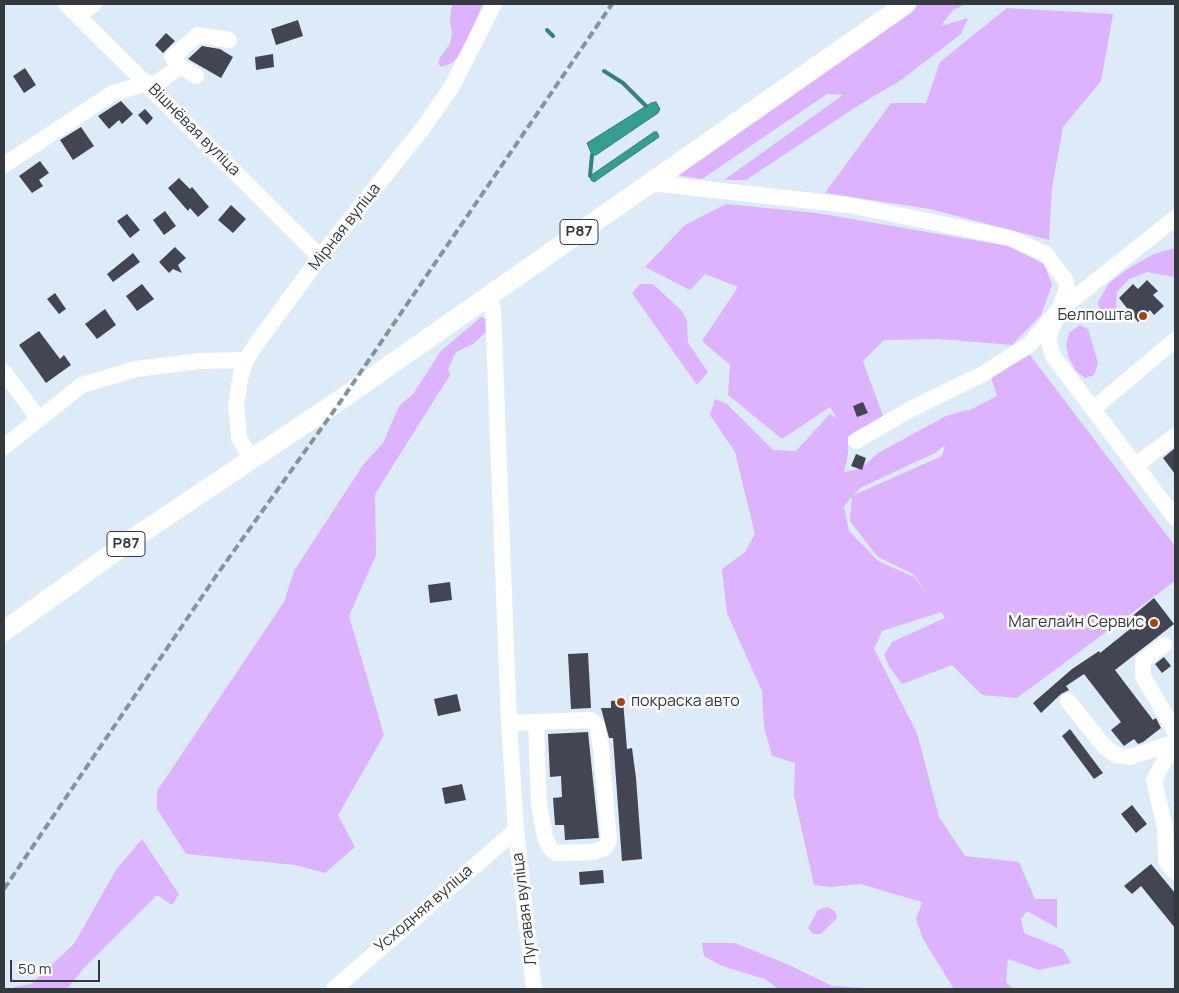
<!DOCTYPE html>
<html>
<head>
<meta charset="utf-8">
<style>
  body { margin:0 }
  #map { position:relative; width:1179px; height:993px; overflow:hidden; background:#ddebf8; font-family:Manrope,sans-serif }
  canvas { display:block }
  .frame { position:absolute; inset:0; border:5px solid #34393e; pointer-events:none }
  .scale { position:absolute; left:10px; top:960px; width:90px; height:22px; box-sizing:border-box; border:2px solid #34393e; border-top:0; padding-left:6px; font-size:15px; line-height:18px; white-space:nowrap; color:#34393e; -webkit-text-stroke:4px #fff; paint-order:stroke }
</style>
</head>
<body>
<div id="map">
<canvas width="1179" height="993"></canvas>
<div class="frame"></div>
<div class="scale">50 m</div>
</div>
<script>
const c = document.querySelector('canvas').getContext('2d');
c.lineJoin = 'round';
function paint(path, color) { c.fillStyle = color; c.fill(path, 'evenodd'); }
const toPath = rows => new Path2D(rows.map(r => 'M' + r).join(''));
function trace(path, color, width, dash) { c.strokeStyle = color; c.lineWidth = width; c.lineCap = dash ? 'butt' : 'round'; c.setLineDash(dash || []); c.stroke(path); }
function write(font, color, halo, rows, align = 'center') {
  c.font = font + ' Manrope,sans-serif'; c.lineWidth = 5; c.setLineDash([]); c.textBaseline = 'middle'; c.strokeStyle = halo; c.fillStyle = color; for (const [text, x, y, turn = 0] of rows) {
    c.save(); c.translate(x, y); c.rotate((+turn || 0) * Math.PI / 180); c.textAlign = isNaN(turn) ? turn : align; if (halo) c.strokeText(text, 0, 0); c.fillText(text, 0, 0); c.restore();
  }
}
const green = toPath([
  [452,4,483,4,461,53,452,63,441,67,438,63,439,59,450,44,452,33,450,20],
  [919,4,966,4,953,10,941,26,968,18,961,34,901,80,859,105,746,180,724,180,843,95,827,94,702,179,670,174,769,104],
  [1007,8,1113,14,1101,81,1063,127,1052,188,1049,240,930,209,825,193,891,103,926,103,940,62],
  [726,204,817,213,1008,246,1044,264,1052,285,1041,315,1012,345,940,339,884,340,863,361,883,416,848,436,848,454,844,472,860,469,878,453,946,416,967,410,968,411,997,396,991,377,1030,355,1175,546,1175,581,1017,698,982,695,952,665,902,684,890,668,884,655,892,642,945,618,941,612,882,631,874,649,917,733,939,817,965,856,1019,862,1035,899,1057,899,1057,928,1027,911,1021,919,1024,933,1063,949,1071,963,1039,970,1008,959,1006,982,1013,989,954,989,923,939,916,919,922,902,860,884,830,887,814,885,794,795,795,763,772,756,764,727,762,691,727,613,722,569,745,552,755,534,735,452,710,415,715,399,727,404,773,450,796,451,830,414,837,418,830,407,782,439,728,395,730,365,702,341,738,287,705,274,690,290,645,267,685,225],
  [945,445,942,456,854,495,860,488,935,453],
  [852,497,850,521,878,557,913,574,929,596,914,577,878,561,849,531,844,506],
  [1175,248,1175,277,1147,272,1129,279,1117,292,1116,308,1110,318,1101,316,1098,302,1109,283,1129,268,1154,254],
  [640,284,653,284,682,311,687,321,688,343,708,372,697,385,632,293],
  [481,317,488,320,488,330,473,344,456,352,448,369,450,375,375,494,376,555,349,616,384,735,338,815,355,847,325,873,295,865,186,854,157,809,157,791,284,602,294,571,363,465,383,443,399,406,413,394,441,351],
  [1080,325,1088,329,1098,363,1094,375,1085,378,1076,371,1069,358,1066,345,1069,333],
  [142,839,179,894,172,905,157,895,83,969,67,989,12,989,14,987,31,984,74,944,116,870],
  [827,907,835,911,837,918,821,934,813,934,808,928,818,910],
  [702,943,735,943,789,965,832,986,885,989,778,989,765,979,722,966,704,956]
]);
const water = toPath([
  [656,102,660,109,658,113,596,155,592,155,587,143,651,103,656,102],
  [654,132,657,132,659,137,594,182,591,180,590,176,654,132]
]);
const stream = toPath([
  [547,30,553,36],
  [604,71,623,83,646,106],
  [590,176,592,155]
]);
const building = toPath([
  [298,20,303,36,276,45,271,29],
  [166,33,175,41,163,53,155,45],
  [202,46,220,49,233,57,221,78,188,59],
  [273,54,274,67,256,70,255,57],
  [25,68,36,85,24,93,13,76],
  [121,101,133,114,122,124,119,120,109,129,98,116],
  [145,109,153,118,147,125,138,115],
  [81,127,94,146,73,160,60,140],
  [40,161,49,173,39,180,43,186,32,193,19,176],
  [179,178,190,189,192,187,209,207,198,217,190,208,188,211,168,188],
  [231,205,246,219,233,233,218,220],
  [165,211,176,226,164,235,153,220],
  [127,214,140,230,130,238,117,221],
  [175,247,186,258,178,265,182,273,173,269,169,273,159,262],
  [133,253,140,262,113,282,107,274],
  [1147,280,1158,291,1153,295,1164,306,1154,315,1150,310,1138,322,1119,298,1133,284,1138,289],
  [142,284,154,299,137,311,126,296],
  [55,293,66,309,59,314,47,299],
  [105,309,116,325,97,339,85,324],
  [39,331,60,359,64,355,71,365,46,383,19,345],
  [863,402,868,413,857,417,853,406],
  [1175,448,1175,474,1163,458],
  [856,454,866,458,862,470,851,466],
  [450,582,452,600,430,603,428,585],
  [1154,598,1174,624,1115,670,1153,720,1156,718,1161,728,1143,742,1138,744,1134,739,1124,746,1111,730,1121,722,1084,674,1066,686,1069,690,1061,694,1041,713,1033,703,1072,669,1099,651,1100,653,1135,625,1130,618],
  [588,653,591,708,571,709,568,654],
  [1164,657,1171,666,1162,673,1155,664],
  [457,694,461,711,438,716,434,699],
  [623,700,627,749,632,748,636,778,642,859,622,861,613,738,609,738,601,708,611,708,611,701],
  [1070,729,1103,773,1094,779,1062,736],
  [588,732,599,838,565,840,564,825,555,825,553,798,562,797,561,776,550,777,548,734],
  [462,784,466,800,445,804,442,788],
  [1132,805,1147,824,1136,833,1121,814],
  [1151,864,1175,893,1175,928,1141,886,1132,894,1124,886],
  [603,870,604,883,580,885,579,872]
]);
const minor = toPath([
  [66,4,320,257],
  [77,15,94,4],
  [180,66,172,57,198,35,229,40],
  [152,87,180,66,196,76],
  [4,165,113,93,148,83],
  [650,183,849,205,1010,238,1046,254,1066,281,1067,289,1048,338,1053,356,1175,518],
  [488,295,493,309,509,723,516,830,534,989],
  [4,372,39,419,82,385,136,369,200,361,246,360],
  [1093,409,1175,340],
  [856,441,911,409,983,374,1030,344,1057,312,1175,218],
  [4,447,39,419],
  [251,459,239,438,236,405,241,374,246,360,257,343,320,257,423,128,451,88,494,4],
  [1136,465,1175,436],
  [1164,645,1143,660,1143,676,1175,732],
  [1068,701,1104,746,1116,755,1130,757,1173,743],
  [509,723,591,720,597,726,601,747,609,840,605,848,593,852,556,853,550,848,545,837,539,805,536,723],
  [1175,741,1154,780,1165,828,1166,861,1175,872],
  [334,989,516,830]
]);
const major = toPath([
  [4,631,134,538,343,398,906,4]
]);
const rail = toPath([
  [4,889,216,576,343,398,612,4]
]);
const markers = [
  [1143,316,5,"#a74310"],
  [1154,623,5,"#a74310"],
  [621,702,5,"#a74310"]
];
const shields = [
  [579,232,38],
  [126,544,38]
];
const shieldNames = [
  ["Р87",579,232],
  ["Р87",126,544]
];
const streetNames = [
  ["Вішнёвая вуліца",194,130,45],
  ["Мірная вуліца",345,227,-52],
  ["Усходняя вуліца",424,909,-41],
  ["Лугавая вуліца",525,909,-97]
];
const poiNames = [
  ["Белпошта",1133,316],
  ["Магелайн Сервис",1144,623],
  ["покраска авто",631,702,"left"]
];
paint(green, '#ddb2ff');
paint(water, '#359e93');
trace(water, '#35807a', 1);
trace(stream, '#35807a', 4);
paint(building, '#434553');
trace(minor, '#fff', 16);
trace(major, '#fff', 20);
trace(rail, '#88929b', 4, [8, 4]);
for (const [x, y, r, color] of markers) { const dot = new Path2D(); dot.arc(x, y, r, 0, 2 * Math.PI); c.fillStyle = color; c.fill(dot); trace(dot, '#fff', 2); }
for (const [x, y, w] of shields) { const box = new Path2D(); box.roundRect(x - w / 2, y - 12.5, w, 25, 4); c.fillStyle = '#fff'; c.fill(box); trace(box, '#34393e', 1); }
write('bold 15px', '#34393e', null, shieldNames);
write('16px', '#34393e', '#fff', streetNames);
write('16px', '#34393e', '#fff', poiNames, 'right');
</script>
</body>
</html>
